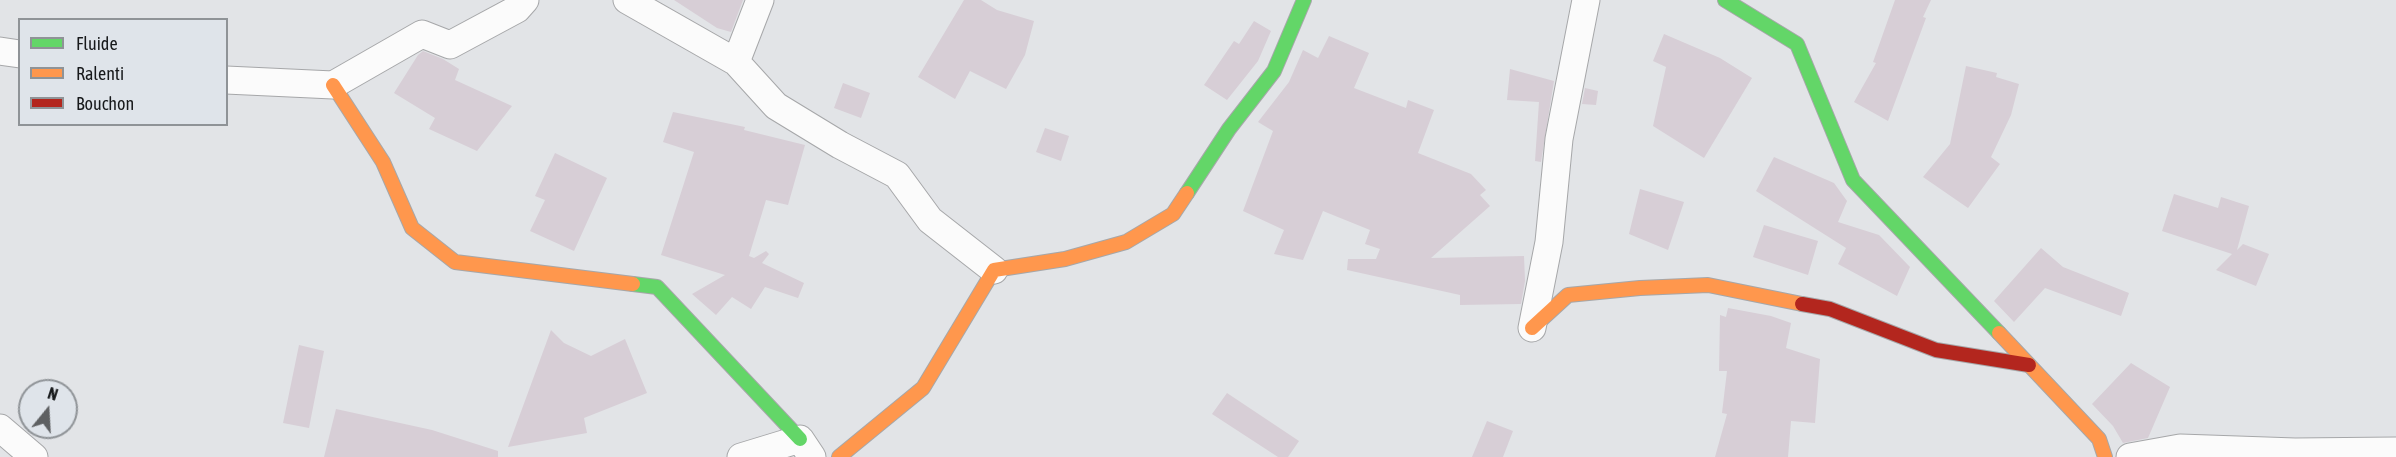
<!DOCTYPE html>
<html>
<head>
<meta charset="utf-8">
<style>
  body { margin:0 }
  #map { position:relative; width:2396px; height:457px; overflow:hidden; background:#e2e4e7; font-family:"Asap Condensed",sans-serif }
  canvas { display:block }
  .legend { position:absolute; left:18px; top:18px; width:210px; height:108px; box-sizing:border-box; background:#dfe4ea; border:2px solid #8f9397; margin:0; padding:8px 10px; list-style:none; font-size:18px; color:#17191b }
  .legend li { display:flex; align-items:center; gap:12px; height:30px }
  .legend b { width:30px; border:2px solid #8f9397 }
  .north { position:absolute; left:18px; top:379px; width:60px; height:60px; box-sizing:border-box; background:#dfe4ea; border:2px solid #8f9397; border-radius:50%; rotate:18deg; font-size:16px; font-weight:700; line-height:24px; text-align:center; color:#17191b }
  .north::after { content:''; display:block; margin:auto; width:21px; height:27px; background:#5e6062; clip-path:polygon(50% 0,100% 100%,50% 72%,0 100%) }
</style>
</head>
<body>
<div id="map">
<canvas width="2396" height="457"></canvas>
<ul class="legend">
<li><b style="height:8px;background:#63d668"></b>Fluide</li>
<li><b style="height:8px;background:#ff974d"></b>Ralenti</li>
<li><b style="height:8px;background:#b3261e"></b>Bouchon</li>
</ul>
<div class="north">N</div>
</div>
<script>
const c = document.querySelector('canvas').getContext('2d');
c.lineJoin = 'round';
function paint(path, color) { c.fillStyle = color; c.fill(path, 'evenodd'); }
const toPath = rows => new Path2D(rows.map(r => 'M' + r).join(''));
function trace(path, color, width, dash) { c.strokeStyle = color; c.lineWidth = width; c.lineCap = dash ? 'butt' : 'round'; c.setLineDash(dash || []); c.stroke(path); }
const building = toPath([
  [674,0,743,0,731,32,717,28],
  [964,0,981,0,997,10,1034,21,1025,55,1006,89,970,71,955,99,918,77],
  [1895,0,1931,0,1923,17,1926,18,1888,121,1854,102,1876,63,1873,62],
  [1254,21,1271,31,1258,61,1227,100,1204,85,1234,41,1239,44],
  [1664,34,1720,58,1752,78,1704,158,1653,126,1666,67,1653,61],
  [1329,36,1369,53,1354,88,1406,108,1408,100,1434,110,1418,153,1471,174,1486,190,1480,195,1490,206,1431,258,1524,256,1525,281,1521,304,1460,305,1460,295,1347,270,1348,259,1376,259,1380,249,1365,244,1370,230,1323,211,1303,260,1274,254,1284,230,1243,211,1273,131,1258,122,1289,82,1303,50,1318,58],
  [423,51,443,59,459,69,455,80,512,106,477,151,429,129,435,118,394,93,418,55],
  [1966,66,1997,73,1996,77,2019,84,2011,115,1991,157,2000,164,1968,208,1923,177,1950,144],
  [1510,69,1554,81,1541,162,1535,161,1539,102,1507,100],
  [843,83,870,93,861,118,834,108],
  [1585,88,1598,91,1596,105,1582,104],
  [673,112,745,127,744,130,805,145,788,205,766,200,749,256,754,258,766,251,769,254,762,263,804,283,798,298,765,287,751,309,732,297,716,315,692,294,725,275,661,255,694,152,663,142],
  [1045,128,1069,136,1061,161,1036,152],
  [555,153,607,178,574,251,530,231,545,200,535,196],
  [1774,157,1834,183,1847,201,1838,222,1879,235,1910,267,1897,296,1838,264,1846,248,1756,191],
  [1640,189,1684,202,1668,250,1629,234],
  [2174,194,2218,208,2221,197,2249,206,2237,250,2243,244,2269,254,2256,286,2216,270,2232,254,2162,231],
  [1764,225,1818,241,1808,275,1753,257],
  [2041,248,2063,267,2129,293,2121,316,2045,288,2014,322,1994,301],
  [1728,308,1771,316,1791,323,1786,348,1820,359,1815,423,1791,421,1788,457,1715,457,1727,414,1722,413,1727,371,1719,371,1720,315,1726,317],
  [551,330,564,343,591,356,625,339,647,393,584,418,587,433,508,447],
  [299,345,324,351,309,428,283,423],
  [2131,363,2170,387,2148,438,2123,443,2113,426,2092,404],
  [1227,393,1299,441,1288,457,1278,457,1212,414],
  [336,409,432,430,498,451,498,457,324,457],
  [1487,421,1513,431,1503,457,1472,457]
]);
const street = toPath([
  [627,0,736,62,776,106,840,145,897,175,930,220,994,270],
  [0,51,20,54],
  [736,62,760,0],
  [226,80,333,85,422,34,450,45,517,9,525,0],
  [1532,328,1549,242,1559,139,1586,0],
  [0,428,34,457],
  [741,457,800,439,812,457],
  [2130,457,2180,448,2295,452,2396,451]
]);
const fast = toPath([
  [1725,0,1797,44,1853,180,1999,333],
  [1187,193,1229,129,1274,71,1304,0],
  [633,284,657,287,800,439]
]);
const slow = toPath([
  [333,85,383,162,412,228,455,262,633,284],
  [1532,328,1568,295,1640,288,1708,285,1802,304],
  [1999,333,2099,439,2105,457],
  [839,457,923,388,994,270,1065,259,1126,242,1173,214,1187,193]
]);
const jam = toPath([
  [1802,304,1830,309,1936,350,2029,365]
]);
paint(building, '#d7ced6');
trace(street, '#a6a7a9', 29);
trace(fast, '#a6a7a9', 16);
trace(slow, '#a6a7a9', 16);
trace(jam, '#a6a7a9', 16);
trace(street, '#fbfbfb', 27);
trace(fast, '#63d668', 14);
trace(slow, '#ff974d', 14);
trace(jam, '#b3261e', 14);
</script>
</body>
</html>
